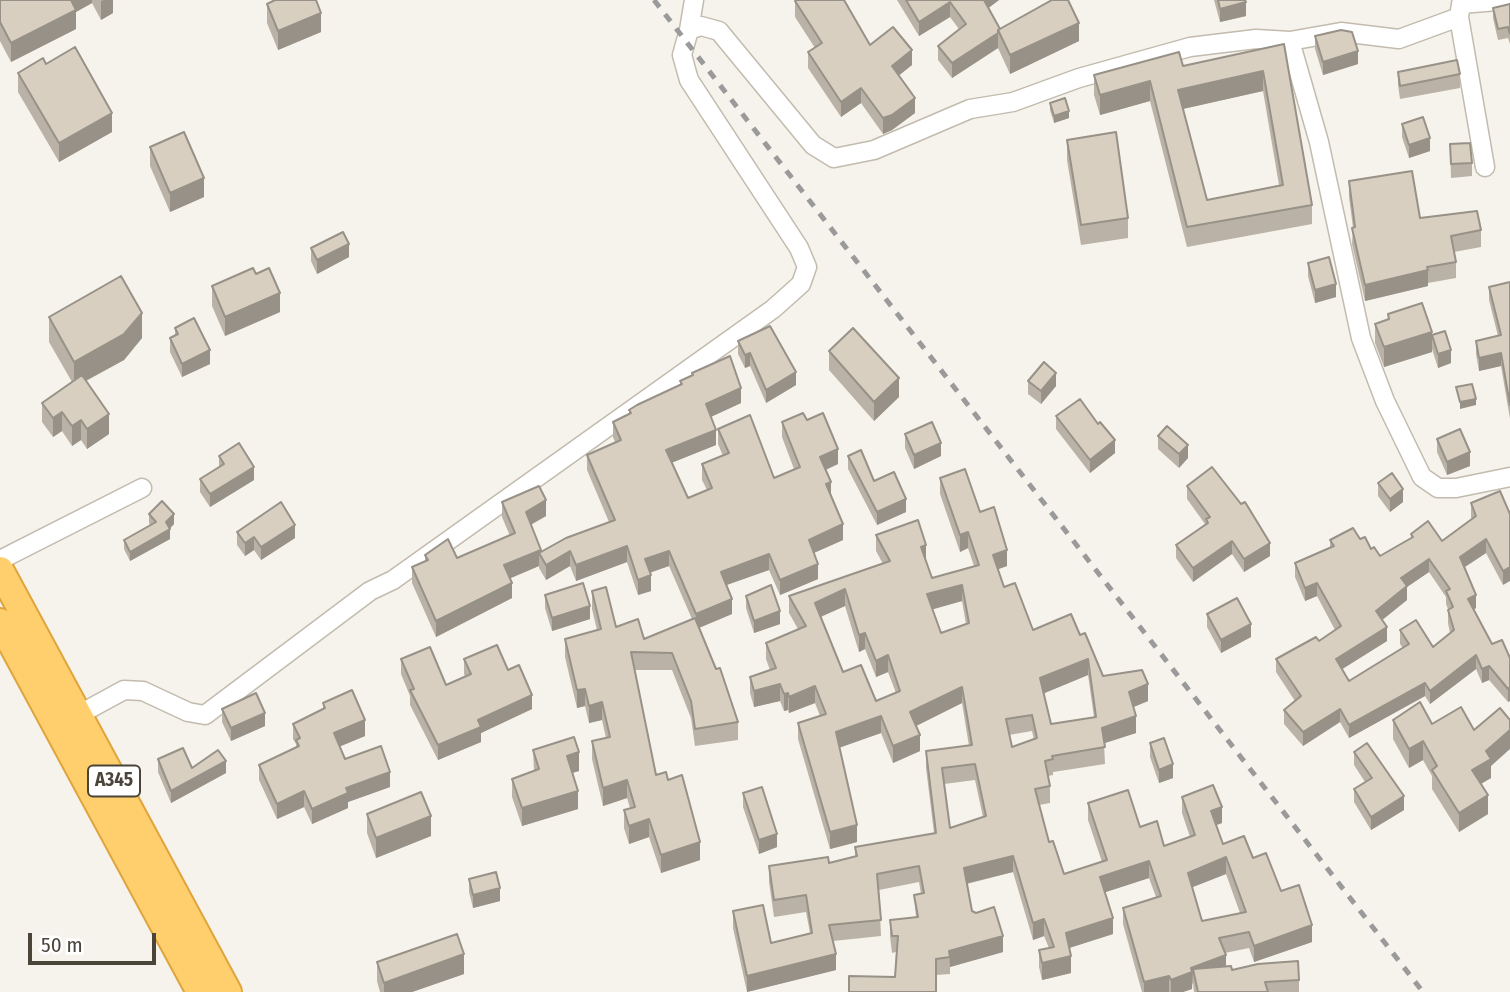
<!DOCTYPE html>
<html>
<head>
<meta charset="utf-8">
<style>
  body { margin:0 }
  #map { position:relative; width:1510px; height:992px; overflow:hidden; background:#f6f3ec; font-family:"Fira Sans Condensed",sans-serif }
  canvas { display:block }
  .scale { position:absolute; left:28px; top:933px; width:128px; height:32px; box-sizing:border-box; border:4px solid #4b4439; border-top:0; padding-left:9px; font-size:21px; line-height:24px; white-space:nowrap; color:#4b4439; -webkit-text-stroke:5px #fff; paint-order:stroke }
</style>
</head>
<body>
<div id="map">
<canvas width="1510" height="992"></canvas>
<div class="scale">50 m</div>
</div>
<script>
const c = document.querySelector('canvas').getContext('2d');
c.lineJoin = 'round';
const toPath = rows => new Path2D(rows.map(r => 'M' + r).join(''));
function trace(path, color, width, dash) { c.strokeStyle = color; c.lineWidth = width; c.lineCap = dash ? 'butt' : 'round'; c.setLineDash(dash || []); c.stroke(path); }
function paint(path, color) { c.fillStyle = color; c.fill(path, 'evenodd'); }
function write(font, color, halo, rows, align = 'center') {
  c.font = font + ' "Fira Sans Condensed",sans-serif'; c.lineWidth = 6; c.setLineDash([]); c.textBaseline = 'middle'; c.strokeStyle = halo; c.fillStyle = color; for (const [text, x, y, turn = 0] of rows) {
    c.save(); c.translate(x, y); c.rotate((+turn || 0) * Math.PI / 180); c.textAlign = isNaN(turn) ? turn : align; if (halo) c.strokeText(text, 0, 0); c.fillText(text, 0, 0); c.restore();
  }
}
const minor = toPath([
  [1459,17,1485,167],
  [689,30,694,0],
  [1290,41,1319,142,1361,338,1385,401,1422,477,1438,488,1456,488,1510,477],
  [0,560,142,488],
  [78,715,124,690,143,691,188,712,205,715,370,591,393,580,773,309,801,284,807,267,799,248,689,80,682,55,689,30,701,26,719,31,813,145,834,158,874,150,970,109,1013,102,1079,78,1190,47,1256,39,1290,41,1341,32,1399,39,1459,17,1461,4,1510,0]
]);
const highway = toPath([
  [0,570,228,992],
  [0,622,200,992]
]);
const rail = toPath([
  [654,0,1423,992]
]);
const wall = toPath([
  [0,0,113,0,113,13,101,20,92,3,76,12,76,29,11,62,0,41],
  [897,0,999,0,988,8,1000,29,1079,41,1010,74,998,48,952,78,938,60,938,46,959,29,950,17,919,36],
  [1214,0,1245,0,1246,16,1220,22],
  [795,1,870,45,912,65,899,75,915,113,892,130,883,134,861,103,841,117,808,68,808,52,815,48,795,17],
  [267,4,321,32,278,50,267,23],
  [1510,4,1510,44,1508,38,1498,40,1493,18,1493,8],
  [1315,36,1358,64,1323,75,1315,49],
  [1284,44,1312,205,1312,224,1187,247,1150,101,1100,115,1094,95,1094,75,1183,66],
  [1263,91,1279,185,1207,200,1183,109],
  [46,64,112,132,59,162,18,92,18,73],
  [1398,72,1460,74,1460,88,1400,99,1398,85],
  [1050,103,1069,118,1054,123,1050,110],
  [1402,124,1430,151,1409,158,1402,137],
  [1067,140,1128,218,1128,238,1081,245,1067,160],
  [1450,144,1472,163,1472,176,1451,178],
  [150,147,204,197,170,212,150,166],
  [1349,181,1420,218,1481,230,1481,247,1454,252,1456,262,1456,278,1428,283,1428,286,1365,301,1352,244,1353,228,1349,197],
  [311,248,349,257,317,274,311,261],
  [1308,263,1336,297,1315,303,1308,276],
  [256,274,280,312,225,336,212,306,212,286],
  [1510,282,1510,419,1501,366,1479,371,1476,354,1476,341,1498,336,1489,300,1489,287],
  [1388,314,1432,335,1451,363,1438,368,1432,349,1432,352,1384,367,1375,343,1375,324,1388,319],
  [49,317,142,338,124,360,86,381,109,434,87,449,81,440,72,446,62,431,53,437,42,422,42,403,72,382,49,342],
  [175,328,210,364,182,377,170,352,170,338,175,336],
  [738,341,796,385,766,403,750,366,745,368,738,354],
  [829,351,899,397,874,421,829,370],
  [692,373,741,403,711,417,716,445,671,463,688,498,707,490,702,480,702,464,723,456,718,444,718,429,774,478,794,469,782,437,782,422,807,420,838,464,826,470,831,495,843,540,814,553,818,579,780,595,769,570,726,585,732,614,699,628,738,722,738,740,695,746,691,718,672,670,635,670,656,775,700,860,661,873,649,837,629,844,624,828,624,810,630,808,627,798,603,806,592,759,592,741,606,738,602,720,589,723,585,706,577,708,565,657,565,639,597,630,592,609,592,591,616,627,644,639,692,619,669,566,650,573,651,591,638,595,627,562,576,581,570,566,546,580,539,568,539,566,510,578,512,598,436,637,412,583,412,567,425,561,425,555,457,558,510,536,502,517,502,502,546,516,531,525,541,552,609,522,587,470,587,455,615,442,613,437,613,422,629,414,629,410,680,385,680,381,692,376],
  [1028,381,1056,386,1041,404,1028,394],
  [1056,416,1115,453,1090,473,1056,429],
  [905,434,941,456,914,469,905,448],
  [1158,436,1188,458,1179,468,1158,449],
  [1437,439,1470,466,1447,475,1437,452],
  [219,456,254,480,210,507,200,492,200,479,219,467],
  [848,456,874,481,906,512,877,525,848,469],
  [940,478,980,512,1007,566,998,569,1004,587,1033,630,1080,635,1103,676,1148,701,1133,707,1136,733,1104,743,1105,764,1053,772,1053,775,1048,776,1050,786,1050,803,1039,805,1049,842,1064,874,1102,862,1088,820,1088,803,1140,827,1164,846,1190,837,1182,813,1182,797,1222,823,1216,825,1223,844,1253,858,1281,891,1312,942,1254,962,1249,948,1225,953,1226,966,1232,970,1299,980,1299,992,1194,992,1193,983,1192,984,1192,989,1183,992,1142,992,1123,924,1123,908,1156,897,1149,878,1105,892,1113,934,1069,948,1071,973,1042,980,1039,967,1039,950,1049,948,1044,936,1033,940,1013,872,967,884,972,911,1003,952,950,967,950,974,936,975,895,977,896,952,892,953,890,936,890,920,916,917,914,895,921,894,919,882,879,890,881,936,833,941,836,970,747,992,733,928,733,911,771,943,810,933,806,912,774,917,769,882,769,866,829,863,855,857,855,847,934,833,926,768,926,751,969,746,962,703,916,726,920,751,893,763,881,733,839,747,857,842,830,849,798,739,798,723,820,716,815,703,789,713,788,710,784,711,780,701,754,707,750,693,750,677,770,670,766,659,766,643,798,629,789,613,789,596,883,564,876,551,876,535,926,561,932,578,974,566,968,548,960,552,940,494],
  [962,601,966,624,941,633,932,609],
  [845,606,859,652,865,649,876,677,888,672,896,693,876,701,843,672,821,617],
  [1088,675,1094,717,1051,724,1044,693],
  [1032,731,1034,740,1012,747,1009,735],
  [975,780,983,817,950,828,944,784],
  [1226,874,1240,913,1202,921,1192,887],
  [1378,483,1403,502,1390,512,1378,496],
  [1187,486,1270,556,1244,572,1232,554,1193,582,1176,558,1176,545,1205,524,1187,499],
  [1471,503,1510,514,1503,585,1486,553,1465,567,1476,608,1474,610,1492,644,1510,658,1508,702,1489,680,1482,683,1476,669,1430,704,1425,696,1349,738,1340,722,1303,746,1284,724,1284,710,1295,701,1276,672,1276,659,1319,641,1335,630,1317,596,1305,601,1295,577,1295,563,1330,548,1330,540,1360,539,1371,549,1380,556,1411,538,1411,534,1442,541,1472,520,1471,517],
  [1429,572,1446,597,1446,604,1448,609,1448,623,1450,633,1433,647,1400,630,1400,644,1403,648,1349,681,1342,669,1387,641,1382,620,1407,600,1407,587],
  [149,514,174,524,170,529,170,539,130,561,124,549,124,540,150,525,149,523],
  [237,532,295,538,261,560,254,550,245,556,237,545],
  [545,595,590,619,552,631,545,608],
  [746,596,780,624,754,633,746,608],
  [1207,614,1251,637,1221,653,1207,627],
  [401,659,446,685,465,676,464,674,464,659,532,709,481,733,481,742,438,760,410,705,410,696,401,674],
  [323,703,365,736,340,746,345,759,390,787,348,802,348,808,312,824,304,807,277,819,259,780,259,765,296,748,296,744,293,739,293,724,323,709],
  [222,709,265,726,231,741,222,722],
  [1393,720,1432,724,1474,730,1491,766,1491,778,1481,784,1488,814,1459,832,1432,789,1432,776,1423,760,1409,768,1393,739],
  [1150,743,1173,778,1159,783,1150,757],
  [533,750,579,771,573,773,578,809,522,826,512,797,512,779,534,771],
  [1354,752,1404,810,1371,830,1354,802,1354,789,1365,782,1354,765],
  [158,759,192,768,226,773,171,803,158,772],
  [743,793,777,847,759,854,743,807],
  [367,814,431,836,376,858,367,833],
  [469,879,500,901,473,908,469,892],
  [377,962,464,974,412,992,380,992,377,981]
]);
const shadedWall = toPath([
  [70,0,92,0,92,3,76,12,76,29,11,62,11,43],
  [104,0,113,0,113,13,101,20,101,1],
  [982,0,999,0,982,13],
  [950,2,950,17,919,36,919,22],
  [1246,2,1246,16,1220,22,1220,9],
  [321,13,321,32,278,50,278,31],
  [1079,23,1079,41,1010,74,1010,55],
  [998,33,998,48,952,78,952,63],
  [912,50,912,65,892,81,892,66],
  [1358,51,1358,64,1323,75,1323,62],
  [1263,71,1263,91,1178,110,1178,90],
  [1150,81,1150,101,1100,115,1100,95],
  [861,88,861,103,841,117,841,102],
  [915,98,915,113,892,130,883,134,883,118],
  [1069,111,1069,118,1054,123,1054,116],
  [112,113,112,132,59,162,59,143],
  [1430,138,1430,151,1409,158,1409,145],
  [204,178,204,197,170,212,170,193],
  [349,244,349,257,317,274,317,260],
  [1428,270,1428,286,1365,301,1365,285],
  [1336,284,1336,297,1315,303,1315,290],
  [280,293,280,312,225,336,225,317],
  [142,313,142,338,124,360,74,387,74,362],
  [1432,332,1432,352,1384,367,1384,347],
  [210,350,210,364,182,377,182,364],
  [1451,350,1451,363,1438,368,1438,354],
  [750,353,750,366,745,368,745,355],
  [1501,353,1501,366,1479,371,1479,358],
  [796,372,796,385,766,403,766,390],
  [1056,373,1056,386,1041,404,1041,391],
  [899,378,899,397,874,421,874,402],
  [741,388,741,403,706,419,706,404],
  [1476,399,1476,405,1460,409,1460,402],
  [62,412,62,431,53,437,53,418],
  [109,414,109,434,87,449,87,429],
  [81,420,81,440,72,446,72,426],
  [716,430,716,445,666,465,666,450],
  [1115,440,1115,453,1090,473,1090,460],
  [941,443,941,456,914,469,914,455],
  [1188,445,1188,458,1179,468,1179,454],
  [838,449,838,464,820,472,820,457],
  [1470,452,1470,466,1447,475,1447,462],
  [254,467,254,480,210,507,210,494],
  [831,482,831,497,826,484],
  [1403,489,1403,502,1390,512,1390,499],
  [906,499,906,512,877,525,877,512],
  [546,500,546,516,526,527,526,512],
  [174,514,174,524,166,532,170,529,170,539,130,561,130,552],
  [843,524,843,540,809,555,809,540],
  [295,525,295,538,261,560,261,547],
  [968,532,968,548,960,552,960,535],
  [254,537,254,550,245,556,245,543],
  [1486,539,1486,553,1460,570,1460,557],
  [1232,541,1232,554,1193,582,1193,568],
  [1270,543,1270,556,1244,572,1244,559],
  [926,545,926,562,921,547],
  [627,546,627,562,576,581,576,565],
  [541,550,541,557,539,553,539,566,504,581,504,565],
  [1007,550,1007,566,993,571,993,555],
  [570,551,570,566,546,580,546,565],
  [669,551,669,566,645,574,645,559],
  [769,554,769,570,721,587,721,572],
  [1429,559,1429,572,1407,587,1407,600,1376,625,1376,611,1401,578],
  [818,564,818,579,780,595,780,580],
  [1510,567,1510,581,1503,585,1503,571],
  [651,575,651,591,638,595,638,580],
  [512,583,512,598,436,637,436,621],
  [1317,583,1317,596,1305,601,1305,588],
  [962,585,962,601,927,611,927,594],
  [845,589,845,606,815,619,815,603],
  [1476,595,1476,608,1468,612,1468,599],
  [732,599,732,614,696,629,696,614],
  [590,606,590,619,552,631,552,618],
  [780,611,780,624,754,633,754,621],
  [1251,624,1251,637,1221,653,1221,640],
  [1387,627,1387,641,1336,673,1336,659],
  [865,633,865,649,859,652,859,635],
  [888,655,888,672,876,677,876,661],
  [1476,655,1476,669,1430,704,1430,691],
  [1088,659,1088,675,1040,695,1040,678],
  [1489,666,1489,680,1482,683,1482,669],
  [1425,683,1425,696,1349,738,1349,725],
  [780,684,780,701,754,707,754,691],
  [1148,684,1148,701,1129,709,1129,692],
  [815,686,815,703,789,713,789,697],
  [962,687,962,703,910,729,910,712],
  [1510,687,1510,701,1508,702,1508,689],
  [585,689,585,706,577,708,577,690],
  [788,693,788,710,784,711,784,694],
  [532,695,532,709,481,733,481,742,438,760,438,745,478,720],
  [602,702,602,720,589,723,589,706],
  [1340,709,1340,722,1303,746,1303,732],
  [265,713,265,726,231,741,231,728],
  [881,716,881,733,836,749,836,732],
  [1136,716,1136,733,1102,744,1102,728],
  [365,720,365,736,334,749,334,733],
  [1510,730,1510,749,1491,766,1491,778,1472,789,1472,770,1486,751],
  [920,735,920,751,893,763,893,746],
  [1423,741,1423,760,1409,768,1409,749],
  [579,752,579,771,567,774,567,756],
  [226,761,226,773,171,803,171,791],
  [1173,764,1173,778,1159,783,1159,770],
  [390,772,390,787,348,802,348,808,312,824,312,809,346,788],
  [627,780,627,798,603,806,603,788],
  [304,791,304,807,277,819,277,804],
  [578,791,578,809,522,826,522,808],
  [1488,795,1488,814,1459,832,1459,813],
  [1404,796,1404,810,1371,830,1371,817],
  [1222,807,1222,823,1211,827,1211,811],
  [431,816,431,836,376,858,376,838],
  [649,819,649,837,629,844,629,826],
  [857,825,857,842,830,849,830,832],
  [777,834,777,847,759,854,759,840],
  [700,842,700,860,661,873,661,855],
  [1013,856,1013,872,964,884,964,868],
  [1226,857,1226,874,1188,889,1188,873],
  [1149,861,1149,878,1100,894,1100,877],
  [500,888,500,901,473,908,473,895],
  [1113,918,1113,934,1066,949,1066,933],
  [1044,919,1044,936,1033,940,1033,923],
  [1312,925,1312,942,1254,962,1254,946],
  [1003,936,1003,952,950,967,949,951],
  [464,954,464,974,412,992,384,992,384,983],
  [836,954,836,970,747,992,747,976],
  [1226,955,1226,972,1193,969,1192,989,1183,992,1171,992,1171,980,1191,968],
  [1071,956,1071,973,1042,980,1042,963],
  [1169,976,1169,992,1144,992,1144,982]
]);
const building = toPath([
  [0,0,71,0,76,10,11,43,0,22,0,0],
  [275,0,316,0,321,13,278,31,267,4,275,0],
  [797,0,844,0,870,45,893,27,912,50,892,66,915,98,892,115,883,118,861,88,841,102,808,52,822,43,795,1,797,0],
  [906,0,984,0,1000,29,998,30,998,33,952,63,938,46,966,24,950,2,919,22,906,0],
  [1052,0,1068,0,1079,23,1010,55,998,30,1052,0],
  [1218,0,1245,0,1246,2,1220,9,1218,0],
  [1510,4,1510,34,1508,27,1498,29,1493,8,1510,4],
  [1341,30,1352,32,1358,51,1323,62,1315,36,1341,30],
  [1284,44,1312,205,1187,227,1150,81,1100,95,1094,75,1179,52,1183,66,1284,44],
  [1263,71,1283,185,1207,200,1178,90,1263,71],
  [75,47,112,113,59,143,18,73,43,58,46,64,75,47],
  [1457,60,1460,74,1400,86,1398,72,1457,60],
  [1065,98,1069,111,1054,116,1050,103,1065,98],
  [1423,117,1430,138,1409,145,1402,124,1423,117],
  [184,132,204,178,170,193,150,147,184,132],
  [1116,132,1128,218,1081,225,1067,140,1116,132],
  [1470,143,1472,163,1451,164,1450,144,1470,143],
  [1412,171,1420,218,1477,211,1481,230,1451,236,1456,262,1427,267,1428,270,1365,285,1352,228,1355,227,1349,181,1412,171],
  [343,232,349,244,317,260,311,248,343,232],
  [1329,257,1336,284,1315,290,1308,263,1329,257],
  [253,268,256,274,269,268,280,293,225,317,212,286,253,268],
  [121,276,142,313,124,334,74,362,49,317,121,276],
  [1510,282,1510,405,1501,353,1479,358,1476,341,1501,335,1489,287,1510,282],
  [1422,303,1432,332,1384,347,1375,324,1389,319,1388,314,1422,303],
  [194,318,210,350,182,364,170,338,178,334,175,328,194,318],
  [770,326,796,372,766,390,750,353,745,355,738,341,770,326],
  [853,328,899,378,874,402,829,351,853,328],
  [1445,331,1451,350,1438,354,1432,335,1445,331],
  [730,356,741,388,706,404,716,430,666,450,688,498,712,488,702,464,729,453,718,429,750,415,774,478,800,467,782,422,803,413,807,420,823,413,838,449,820,457,831,482,826,484,843,524,809,540,818,564,780,580,769,554,721,572,732,599,696,614,669,551,645,559,651,575,638,580,627,546,576,565,570,551,546,565,539,553,566,538,615,520,587,455,621,440,613,422,631,413,629,410,637,405,682,384,680,381,693,375,692,373,730,356],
  [1044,362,1056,373,1041,391,1028,381,1044,362],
  [82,375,109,414,87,429,81,420,72,426,62,412,53,418,42,403,82,375],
  [1472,384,1476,399,1460,402,1456,387,1472,384],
  [1080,399,1098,424,1100,422,1115,440,1090,460,1056,416,1080,399],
  [932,422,941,443,914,455,905,434,932,422],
  [1167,426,1188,445,1179,454,1158,436,1167,426],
  [1460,429,1470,452,1447,462,1437,439,1460,429],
  [239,443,254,467,210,494,200,479,224,464,219,456,239,443],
  [861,450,874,481,894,472,906,499,877,512,848,456,861,450],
  [1212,467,1241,504,1245,502,1270,543,1244,559,1232,541,1193,568,1176,545,1208,523,1206,519,1210,517,1187,486,1212,467],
  [965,469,980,512,994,507,1007,550,993,555,1004,587,1015,583,1033,630,1071,614,1080,635,1085,633,1103,676,1142,670,1148,684,1129,692,1136,716,1102,728,1105,747,1052,756,1053,759,1045,761,1050,786,1035,789,1049,842,1053,841,1064,874,1107,860,1088,803,1128,790,1140,827,1157,821,1164,846,1195,835,1182,797,1213,785,1222,807,1211,811,1223,844,1244,836,1253,858,1266,853,1281,891,1299,885,1312,925,1254,946,1249,932,1219,938,1226,955,1191,968,1192,972,1171,980,1169,976,1144,982,1123,908,1161,896,1149,861,1100,877,1113,918,1066,933,1071,956,1042,963,1039,950,1054,947,1044,919,1033,923,1013,856,964,868,972,911,976,913,994,907,1003,936,949,951,950,957,936,959,936,992,849,992,849,976,895,977,898,936,892,936,890,920,918,917,914,895,924,893,919,866,877,874,881,920,829,925,836,954,747,976,733,911,763,905,771,943,812,933,806,895,774,900,769,866,828,857,829,863,857,856,855,847,936,833,926,751,972,745,962,687,910,712,920,735,893,746,881,716,836,732,857,825,830,832,798,723,826,714,815,686,789,697,788,693,784,694,780,684,754,691,750,677,776,668,766,643,806,626,789,596,890,561,876,535,918,520,926,545,921,547,932,578,979,565,968,532,960,535,940,478,965,469],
  [962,585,969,623,941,633,927,594,962,585],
  [845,589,859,635,865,633,876,661,888,655,900,691,876,701,861,665,843,672,815,603,845,589],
  [1088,659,1096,717,1051,724,1040,678,1088,659],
  [1032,715,1037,738,1012,747,1006,719,1032,715],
  [975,764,986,816,950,828,942,768,975,764],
  [1226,857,1246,912,1202,921,1188,873,1226,857],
  [1392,473,1403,489,1390,499,1378,483,1392,473],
  [539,486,546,500,526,512,541,550,504,565,512,583,436,621,412,567,428,560,425,555,448,539,457,558,515,533,502,502,539,486],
  [1500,491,1510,514,1510,567,1503,571,1486,539,1460,557,1476,595,1468,599,1492,644,1502,640,1510,658,1510,687,1508,689,1489,666,1482,669,1476,655,1430,691,1425,683,1349,725,1340,709,1303,732,1284,710,1301,696,1276,659,1316,637,1319,641,1341,626,1317,583,1305,588,1295,563,1334,546,1330,540,1353,528,1360,539,1365,537,1371,549,1374,547,1380,556,1413,537,1411,534,1428,521,1442,541,1476,516,1471,503,1500,491],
  [1429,559,1450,589,1446,591,1453,607,1448,610,1454,630,1433,647,1416,620,1400,630,1409,644,1349,681,1336,659,1387,627,1376,611,1407,586,1401,578,1429,559],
  [162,501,174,514,166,522,170,529,130,552,124,540,156,522,149,514,162,501],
  [281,502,295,525,261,547,254,537,245,543,237,532,281,502],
  [583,583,590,606,552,618,545,595,583,583],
  [771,585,780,611,754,621,746,596,771,585],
  [606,587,616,627,638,619,644,639,695,618,716,669,720,668,738,722,695,729,691,701,672,653,631,652,656,775,666,772,668,780,682,775,700,842,661,855,649,819,629,826,624,810,635,807,627,780,603,788,592,741,610,737,602,702,589,706,585,689,577,690,565,639,601,629,592,591,606,587],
  [1237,598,1251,624,1221,640,1207,614,1237,598],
  [497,645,508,670,519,665,532,695,478,720,481,727,438,745,410,690,414,689,401,659,430,647,446,685,471,674,464,659,497,645],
  [352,690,365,720,334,733,345,759,381,746,390,772,346,788,348,793,312,809,304,791,277,804,259,765,299,746,296,740,300,738,293,724,325,708,323,703,352,690],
  [256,693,265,713,231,728,222,709,256,693],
  [1420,702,1432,724,1461,707,1474,730,1500,708,1510,720,1510,730,1486,751,1491,759,1472,770,1488,795,1459,813,1432,770,1437,766,1423,741,1409,749,1393,720,1420,702],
  [574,737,579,752,567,756,578,791,522,808,512,779,539,769,533,750,574,737],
  [1164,738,1173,764,1159,770,1150,743,1164,738],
  [1367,743,1404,796,1371,817,1354,789,1372,778,1354,752,1367,743],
  [183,748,192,768,218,750,226,761,171,791,158,759,183,748],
  [762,787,777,834,759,840,743,793,762,787],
  [421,792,431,816,376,838,367,814,421,792],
  [496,872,500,888,473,895,469,879,496,872],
  [457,934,464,954,384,983,377,962,457,934],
  [1298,961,1299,980,1265,982,1268,992,1198,992,1193,969,1231,966,1232,970,1258,964,1298,961]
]);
const shields = [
  [114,781,52]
];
const shieldNames = [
  ["A345",114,781]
];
trace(minor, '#c2bbae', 21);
trace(highway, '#e0a43c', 30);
trace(minor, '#fff', 18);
trace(highway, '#ffcf6e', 26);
trace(rail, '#9a9a9a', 5, [9, 9]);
paint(wall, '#bab2a6');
paint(shadedWall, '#979187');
paint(building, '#d8cfc1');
trace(building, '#979187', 2);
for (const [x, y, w] of shields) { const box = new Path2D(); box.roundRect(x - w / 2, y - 15.5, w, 31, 5); c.fillStyle = '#fff'; c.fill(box); trace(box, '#4b4439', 2); }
write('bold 19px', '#4b4439', null, shieldNames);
</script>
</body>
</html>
